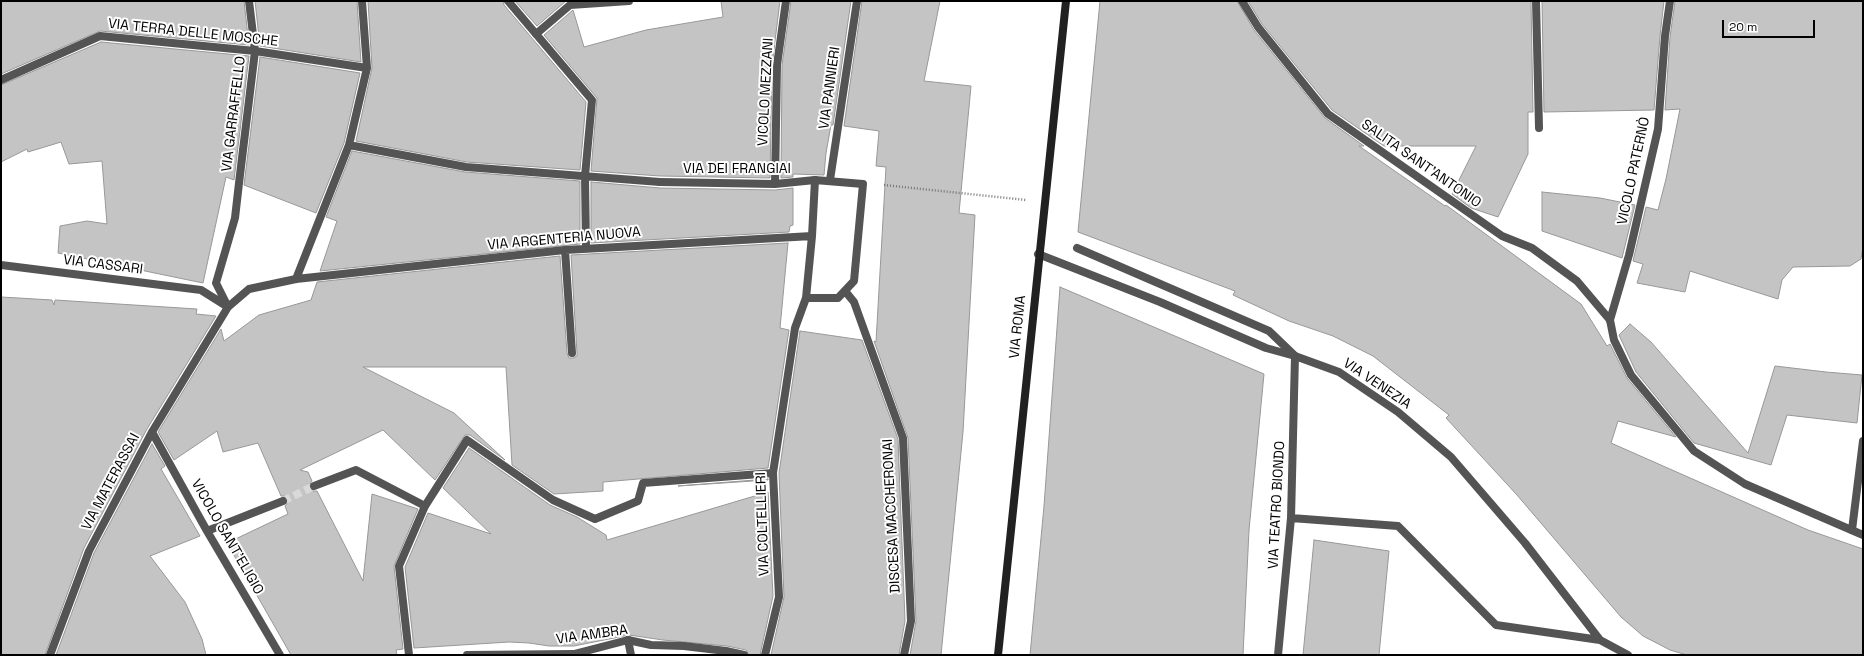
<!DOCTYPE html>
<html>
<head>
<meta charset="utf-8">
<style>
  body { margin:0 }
  #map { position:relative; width:1864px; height:656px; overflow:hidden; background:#fff; font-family:"Space Grotesk",sans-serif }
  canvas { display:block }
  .frame { position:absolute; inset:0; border:2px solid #000; pointer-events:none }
  .scale { position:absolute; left:1722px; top:20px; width:93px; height:18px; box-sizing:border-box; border:2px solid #000; border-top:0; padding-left:5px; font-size:12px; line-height:14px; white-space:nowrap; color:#000; -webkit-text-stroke:3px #fff; paint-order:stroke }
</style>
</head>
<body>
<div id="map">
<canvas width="1864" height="656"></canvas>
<div class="frame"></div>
<div class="scale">20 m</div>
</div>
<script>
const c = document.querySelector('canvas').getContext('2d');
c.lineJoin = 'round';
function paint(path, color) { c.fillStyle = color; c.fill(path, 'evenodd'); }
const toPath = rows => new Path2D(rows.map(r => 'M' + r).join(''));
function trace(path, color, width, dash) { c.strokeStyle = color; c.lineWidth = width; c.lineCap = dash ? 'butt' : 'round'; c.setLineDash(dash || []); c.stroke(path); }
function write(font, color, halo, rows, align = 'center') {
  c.font = font + ' "Space Grotesk",sans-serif'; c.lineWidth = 4; c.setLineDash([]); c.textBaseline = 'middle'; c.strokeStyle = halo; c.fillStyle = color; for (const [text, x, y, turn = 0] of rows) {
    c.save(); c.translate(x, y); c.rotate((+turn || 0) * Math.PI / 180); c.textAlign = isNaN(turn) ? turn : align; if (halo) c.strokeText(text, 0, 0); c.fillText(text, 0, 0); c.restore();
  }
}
const building = toPath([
  [1,1,244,1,249,45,100,31,1,74,1,1],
  [255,1,357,1,361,62,260,46,255,1],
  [368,1,503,1,504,5,586,102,580,170,467,162,356,141,372,68,368,1],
  [515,1,566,1,537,26,515,1],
  [721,1,780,1,772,65,770,178,660,176,591,171,597,98,544,35,573,10,584,47,646,30,723,17,721,1],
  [791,1,851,1,833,125,831,125,826,153,824,175,793,174,793,177,781,178,782,65,791,1],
  [862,1,940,1,924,81,971,86,959,213,975,215,963,432,941,655,910,655,916,621,908,438,874,341,876,342,886,167,876,166,879,131,844,126,862,1],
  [1100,1,1237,1,1254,30,1325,118,1364,146,1359,146,1445,206,1446,205,1581,304,1607,346,1610,344,1627,378,1676,437,1618,421,1611,443,1808,530,1863,549,1863,655,1687,655,1670,650,1643,636,1621,617,1517,495,1446,418,1449,415,1373,356,1333,336,1289,321,1233,295,1235,291,1078,232,1100,1],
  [1248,1,1531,1,1533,112,1528,112,1528,154,1498,217,1471,208,1452,194,1476,146,1384,146,1332,110,1262,24,1248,1],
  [1542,1,1664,1,1660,36,1654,110,1544,112,1542,1],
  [1675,1,1863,1,1863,247,1861,259,1850,266,1793,267,1782,280,1778,299,1690,271,1685,292,1637,283,1643,264,1633,261,1646,207,1658,210,1666,179,1680,109,1665,110,1670,37,1675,1],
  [101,42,249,56,234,180,226,177,203,283,58,253,60,226,87,221,107,224,102,161,69,164,61,142,28,152,27,149,1,162,1,85,101,42],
  [260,57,360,73,344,143,316,213,244,185,260,57],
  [352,151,465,172,580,181,580,244,320,271,337,221,326,217,352,151],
  [591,182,660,188,775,190,793,188,793,225,790,226,789,232,591,243,591,182],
  [1542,192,1600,198,1635,205,1622,258,1542,231,1542,192],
  [788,243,780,328,789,330,768,468,603,482,603,491,554,494,512,465,506,367,363,367,454,413,505,460,470,435,465,435,435,480,383,430,300,470,308,472,312,481,309,485,309,488,313,491,317,491,363,581,372,494,418,509,394,566,403,649,396,650,397,655,291,655,227,543,288,514,285,506,288,502,288,499,284,496,281,496,258,443,223,452,217,431,174,460,158,432,221,329,224,341,259,315,311,300,317,282,560,256,567,353,569,358,573,358,577,356,577,353,571,255,788,243],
  [1060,287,1264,374,1249,530,1243,655,1030,655,1044,506,1060,287],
  [1,297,52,300,54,305,55,300,197,309,196,314,216,316,147,429,84,548,45,655,1,655,1,297],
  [1630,324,1651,342,1748,453,1775,366,1826,372,1862,375,1857,423,1787,415,1771,465,1694,443,1636,372,1619,335,1630,324],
  [800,331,862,340,898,439,905,621,899,655,771,655,784,597,779,473,800,331],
  [152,444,165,466,161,469,200,536,150,556,185,602,202,639,206,655,56,655,94,553,152,444],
  [469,448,550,505,577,517,606,535,607,540,768,492,773,596,760,655,749,655,746,650,727,646,663,640,629,635,574,646,549,646,529,643,509,642,414,648,405,567,428,513,491,534,443,488,469,448],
  [768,479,768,480,678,486,768,479],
  [1314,540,1389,551,1379,655,1303,655,1314,540]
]);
const streetTunnel = toPath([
  [283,501,314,486]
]);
const path = toPath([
  [884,185,1026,200]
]);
const lane = toPath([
  [508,1,592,100,585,176],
  [1536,1,1539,128],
  [830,180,857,1],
  [660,182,775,184,815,180],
  [775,184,777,65,786,1],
  [1077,248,1269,331,1295,356],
  [1610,320,1629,255,1658,129,1665,36,1670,1],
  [1852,530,1863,441],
  [409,655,399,566,425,506,467,440,553,500,595,519,638,501,643,483,773,473],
  [467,655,574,654,628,640,651,645,684,646,726,651,744,655]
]);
const street = toPath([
  [1242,1,1258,27,1328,114,1502,236,1532,248,1577,281,1610,320,1614,340,1631,375,1694,451,1745,484,1863,535],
  [536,34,570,5,629,1],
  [1,80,100,36,255,51,367,68],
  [349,145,466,167,660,182],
  [585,176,586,248],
  [565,250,572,353],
  [1038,254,1160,302,1266,348,1295,356,1339,372,1398,412,1451,457,1525,543,1600,640,1628,655],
  [1,265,201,290,228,307],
  [296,279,349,145,367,68,362,1],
  [845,291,854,302,903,438,911,621,904,655],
  [228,307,216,283,235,218,239,183,255,51,249,1],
  [152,432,207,531,280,655],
  [314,486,356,470,425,506],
  [1291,518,1398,526,1496,625,1600,640],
  [207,531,283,501],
  [628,640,631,655],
  [50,655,89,551,152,432,228,307,249,289,296,279,565,250,812,236],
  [765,655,779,597,773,473,795,328,806,298,812,236,815,180,863,184,854,281,838,298,806,298],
  [1278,655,1291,518,1295,356]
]);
const secondary = toPath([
  [998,655,1066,1]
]);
const streetNames = [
  ["VIA TERRA DELLE MOSCHE",193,33,6],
  ["VIA PANNIERI",830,88,-82],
  ["VICOLO MEZZANI",766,92,-87],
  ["VIA GARRAFFELLO",234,114,-83],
  ["SALITA SANT'ANTONIO",1421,164,35],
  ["VIA DEI FRANGIAI",737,169],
  ["VICOLO PATERNÒ",1634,171,-78],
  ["VIA ARGENTERIA NUOVA",564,239,-5],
  ["VIA CASSARI",103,265,7],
  ["VIA ROMA",1018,327,-84],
  ["VIA VENEZIA",1377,384,34],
  ["VIA MATERASSAI",111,482,-62],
  ["VIA TEATRO BIONDO",1277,505,-87],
  ["DISCESA MACCHERONAI",892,516,-93],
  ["VIA COLTELLIERI",763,524,-92],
  ["VICOLO SANT'ELIGIO",227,537,60],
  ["VIA AMBRA",592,635,-8]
];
paint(building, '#c4c4c4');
trace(building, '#989898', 1);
trace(streetTunnel, '#d9d9d9', 8, [8, 4]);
trace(path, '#767676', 2.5, [1, 2]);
trace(lane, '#545454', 8);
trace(street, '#545454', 8);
trace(secondary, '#212121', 8);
write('14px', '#000', '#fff', streetNames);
</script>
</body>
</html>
